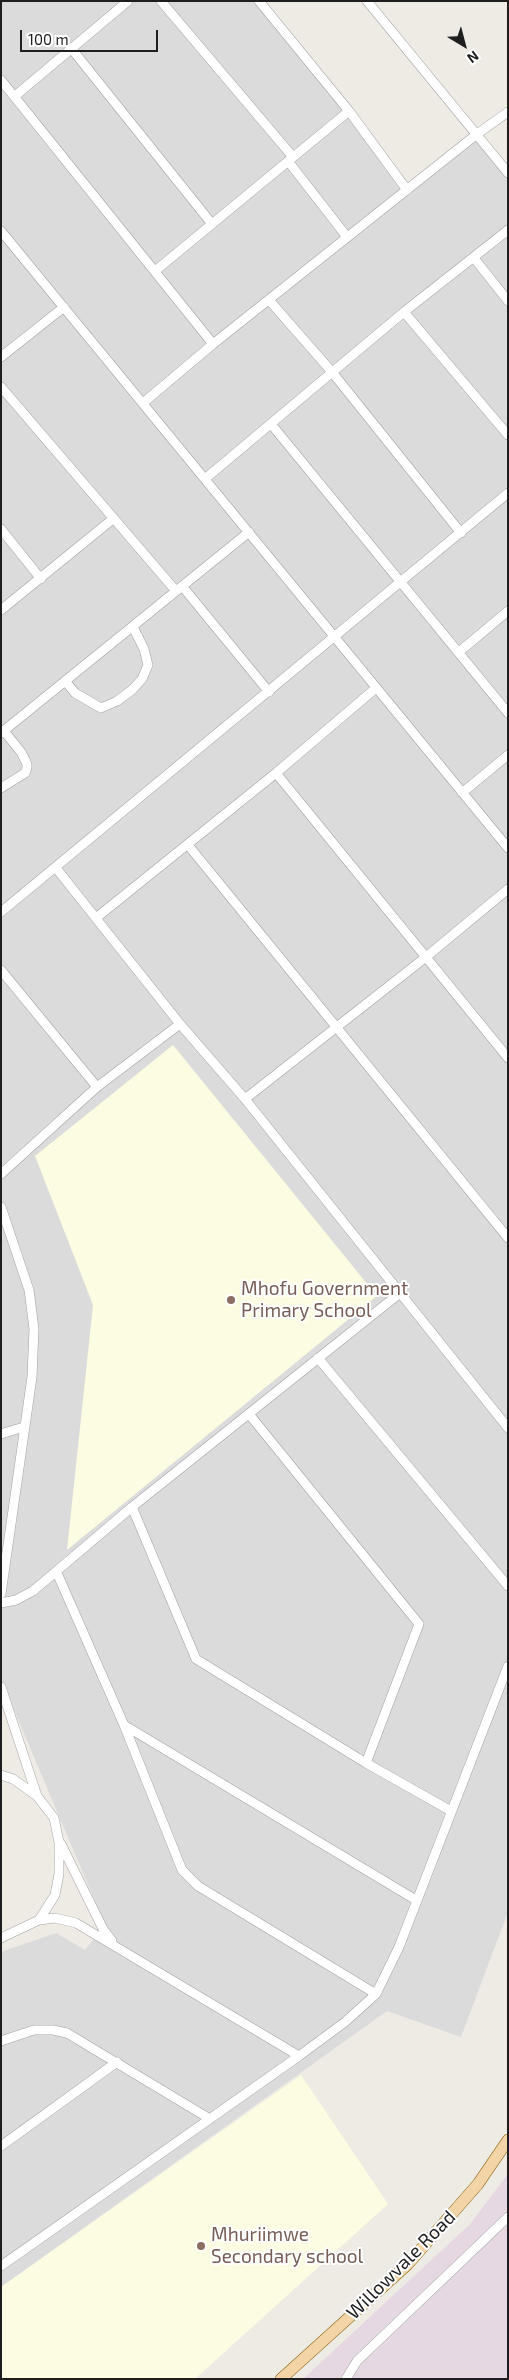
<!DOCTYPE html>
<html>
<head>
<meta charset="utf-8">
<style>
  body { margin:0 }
  #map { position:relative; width:509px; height:2380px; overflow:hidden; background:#eeebe5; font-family:"Exo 2",sans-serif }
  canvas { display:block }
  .frame { position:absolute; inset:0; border:2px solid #1e1e1e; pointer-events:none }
  .north { position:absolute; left:439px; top:20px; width:50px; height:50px; -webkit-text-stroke:4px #fff; paint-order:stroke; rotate:143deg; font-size:14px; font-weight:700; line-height:20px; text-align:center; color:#1e1e1e }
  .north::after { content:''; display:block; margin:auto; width:18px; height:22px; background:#1e1e1e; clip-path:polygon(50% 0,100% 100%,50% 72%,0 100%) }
  .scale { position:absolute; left:20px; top:30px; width:138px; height:22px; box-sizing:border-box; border:2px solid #1e1e1e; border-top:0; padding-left:6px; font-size:15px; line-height:18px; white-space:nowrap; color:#1e1e1e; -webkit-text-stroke:4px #fff; paint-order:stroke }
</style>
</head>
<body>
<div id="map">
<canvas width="509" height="2380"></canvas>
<div class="frame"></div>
<div class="north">N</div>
<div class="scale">100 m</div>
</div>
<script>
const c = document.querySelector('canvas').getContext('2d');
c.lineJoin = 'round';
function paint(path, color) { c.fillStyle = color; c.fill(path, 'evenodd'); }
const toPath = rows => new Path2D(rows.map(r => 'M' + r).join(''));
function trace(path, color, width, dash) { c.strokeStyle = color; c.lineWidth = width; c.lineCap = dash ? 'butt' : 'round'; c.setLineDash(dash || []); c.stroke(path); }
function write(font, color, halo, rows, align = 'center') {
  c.font = font + ' "Exo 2",sans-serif'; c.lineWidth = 4; c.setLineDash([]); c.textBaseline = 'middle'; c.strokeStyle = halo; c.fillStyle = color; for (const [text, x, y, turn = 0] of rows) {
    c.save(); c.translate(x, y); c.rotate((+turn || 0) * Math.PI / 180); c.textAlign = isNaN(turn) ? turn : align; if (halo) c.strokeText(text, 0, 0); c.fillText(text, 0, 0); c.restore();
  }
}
const residential = toPath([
  [1,1,265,1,410,185,475,137,508,178,508,1912,461,2037,387,2011,1,2287,1,1952,56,1933,85,1950,105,1925,1,1679]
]);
const industrial = toPath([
  [508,2174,508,2379,303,2379,470,2224]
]);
const education = toPath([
  [173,1045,377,1296,67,1550,93,1305,35,1156],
  [301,2075,388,2204,195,2379,1,2379,1,2287]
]);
const minor = toPath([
  [161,1,293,157],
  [259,1,349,111,407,190],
  [367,1,508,173],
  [71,48,212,224],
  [1,80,213,344],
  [15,96,128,1],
  [288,161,347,237],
  [1,231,508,848],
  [474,258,508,301],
  [155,271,349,111],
  [269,300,332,372,461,533],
  [404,312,508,435],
  [1,357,64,307],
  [1,387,176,591],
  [143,403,213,344,477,134,508,112],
  [271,424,508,713],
  [206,478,404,312,508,230],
  [1,529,41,579],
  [182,586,269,692],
  [1,610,114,518],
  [459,652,508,611],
  [66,682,75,693,101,708,117,701,132,690,142,679,148,665,144,649,133,627],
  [1,733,249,532],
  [276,773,508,1058],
  [1,788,25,773,27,768,27,764,21,752,4,731],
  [462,793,508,755],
  [188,845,508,1238],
  [56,868,180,1024,245,1099,508,1428],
  [1,912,508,493],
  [96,918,276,773,376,688],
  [1,970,97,1087],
  [245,1099,426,957,508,889],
  [1,1174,97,1087,180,1024],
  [1,1207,29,1290,34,1329,32,1377,1,1594],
  [318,1358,508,1586],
  [249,1414,419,1624,366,1763],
  [1,1434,24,1427],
  [132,1507,196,1659,366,1763,451,1811],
  [57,1573,124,1725,182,1870,198,1886,376,1994],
  [1,1603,16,1600,33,1591,132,1507,400,1293],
  [1,1687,37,1796],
  [124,1725,416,1900],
  [1,1775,13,1779,37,1796,54,1818,59,1842,59,1874,55,1895,39,1920,1,1938],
  [61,1844,103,1929,112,1941],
  [39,1920,55,1918,76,1923,299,2056],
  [1,2041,34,2030,53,2030,67,2033,210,2119],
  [1,2146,117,2062],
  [1,2266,299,2056,345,2022,376,1994,399,1947,508,1666],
  [346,2379,357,2361,508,2217]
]);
const major = toPath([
  [281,2379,407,2265,478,2184,508,2140]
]);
const markers = [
  [231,1300,5,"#8d6e63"],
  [201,2246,5,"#8d6e63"]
];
const educationNames = [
  ["Mhofu Government",241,1289],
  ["Primary School",241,1311],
  ["Mhuriimwe",211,2235],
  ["Secondary school",211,2257]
];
const streetNames = [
  ["Willowvale Road",401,2265,-45]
];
paint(residential, '#dcdbdb');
paint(industrial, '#e6d8e3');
paint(education, '#fbfce1');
trace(minor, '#a2a2a2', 10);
trace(major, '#89650f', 12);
trace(minor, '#fff', 9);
trace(major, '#f2d4a6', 11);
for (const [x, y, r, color] of markers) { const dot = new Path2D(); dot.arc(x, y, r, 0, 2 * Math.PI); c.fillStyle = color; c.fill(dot); trace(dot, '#fff', 2); }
write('19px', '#785e54', '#fff', educationNames, 'left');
write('19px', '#1e1e1e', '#fff', streetNames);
</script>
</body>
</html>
